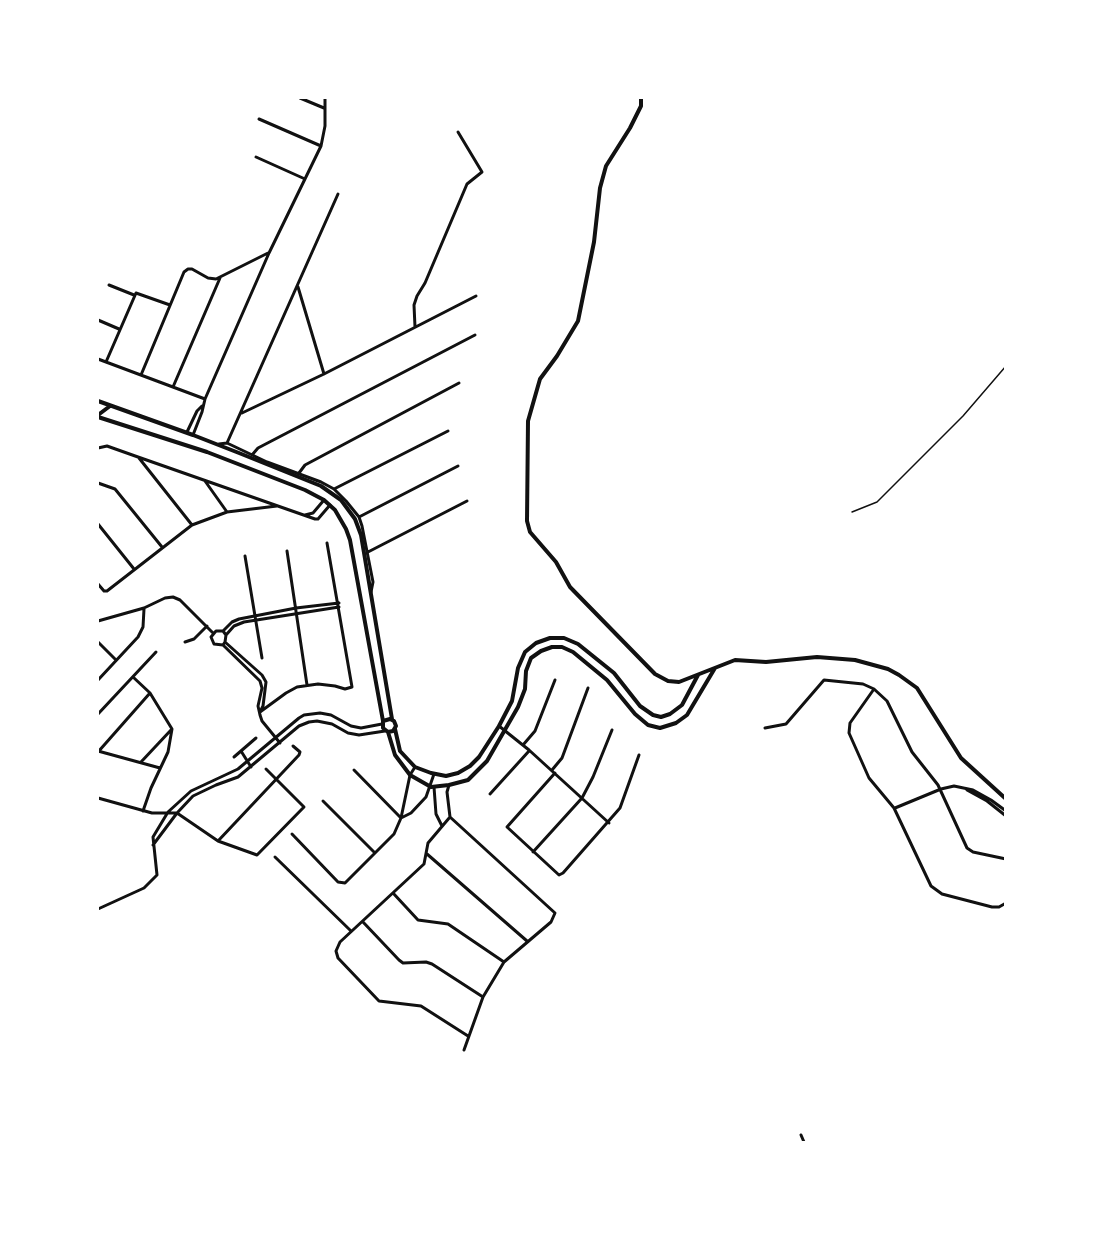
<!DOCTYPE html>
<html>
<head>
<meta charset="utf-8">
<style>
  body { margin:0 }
  #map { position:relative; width:1103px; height:1240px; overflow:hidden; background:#fff; font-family:"Archivo Narrow",sans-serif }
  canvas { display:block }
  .frame { position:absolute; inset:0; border:99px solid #fff; pointer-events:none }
</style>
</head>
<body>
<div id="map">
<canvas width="1103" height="1240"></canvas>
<div class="frame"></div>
</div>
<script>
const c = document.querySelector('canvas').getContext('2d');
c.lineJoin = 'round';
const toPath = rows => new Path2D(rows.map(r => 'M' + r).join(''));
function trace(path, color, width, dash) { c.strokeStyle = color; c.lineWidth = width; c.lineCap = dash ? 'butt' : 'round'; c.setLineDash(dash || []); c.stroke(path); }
const service = toPath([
  [852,512,877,502,963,416,1006,366]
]);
const minor = toPath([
  [300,98,324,108],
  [259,119,321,146],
  [256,157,305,179],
  [109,285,134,295],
  [298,287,324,374],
  [98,320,119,329],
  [415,327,414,305,417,296,425,283,467,184,482,172,458,132],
  [98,359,205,399],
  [106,362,136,293,170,305],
  [141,375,184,272,188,269,192,269,208,278,216,279,268,253],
  [173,387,220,278],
  [242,413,324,374,476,296],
  [187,432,197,411,202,406],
  [193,435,202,412,205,399,269,253,321,146,325,126,325,98],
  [227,443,338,194],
  [219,444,227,443,267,462,321,482,334,489,346,501,359,517,362,526,373,582,371,592],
  [98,448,107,446,138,457,315,519,318,519,330,505],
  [252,455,258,448,475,335],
  [139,458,192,525],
  [299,473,305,465,459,383],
  [205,481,227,512],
  [98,483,115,489,162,547],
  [334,489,448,431],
  [305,515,313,513,324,500],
  [359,517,458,466],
  [98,524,134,569],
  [287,551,307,685],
  [368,552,467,501],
  [245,556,262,658],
  [98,584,104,591,107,591,192,525,227,512,277,506],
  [98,621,144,608,165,598,173,597,180,600,213,633],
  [223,631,232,622,239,619,296,608,339,603],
  [226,635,234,626,244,622,339,607],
  [98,642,116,660],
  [185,642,194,639,207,626],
  [225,642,262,675,266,682,263,706,261,710],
  [223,645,225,642,226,635,223,631,216,631,211,637,214,644,223,645,260,681,262,688,258,706,260,715,262,721,280,743],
  [133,677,150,693,172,729,168,752,151,788,143,811],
  [98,680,138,637,143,627,144,609],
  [874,689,850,723,849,733,869,778,894,808,931,886,942,894,992,907,999,907,1006,903],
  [260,712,286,693,297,687,318,684,335,686,345,689,352,687,327,543],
  [98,714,156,652],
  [499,726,529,750,609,823],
  [765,728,786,724,824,680,863,684,874,689,887,701,912,752,938,785,967,848,973,852,1006,859],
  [523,745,535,731,555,680],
  [98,751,160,768],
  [241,751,251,767],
  [98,752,150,693],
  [234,757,256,738],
  [141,762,171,730],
  [354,770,401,818],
  [552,770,562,758,588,688],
  [555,773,507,827,559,875,563,873,620,808,639,755],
  [449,785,447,792,450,817,428,843,424,864,340,942,336,951,338,958,379,1001,421,1006,468,1036],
  [434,787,436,814,442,826],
  [967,790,987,801,1006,816],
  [490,794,529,751],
  [98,798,152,813,177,813,218,841,257,855,304,807,266,769],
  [323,801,375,853],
  [895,808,941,789,954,786,973,790,991,800,1006,811],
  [450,817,555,913,551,922,504,962,483,997,464,1050],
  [401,818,411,813,426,797,434,774],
  [292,834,338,882,345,883,394,834,401,818,410,775,415,767],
  [218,841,299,755,300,752,293,746],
  [153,845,177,813,193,796,216,785,238,777,299,726,309,722,317,721,332,724,348,733,359,735,385,731],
  [533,852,582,798,593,777,612,730],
  [427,854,527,941],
  [275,857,351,931],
  [393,893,418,920,448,924,504,962],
  [98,909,144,888,157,875,153,837,168,812,191,791,238,769,299,718,304,715,320,713,331,715,351,726,361,728,382,724],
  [363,922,399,960,403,963,426,962,432,964,483,997],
  [801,1135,804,1142]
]);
const tertiary = toPath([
  [641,98,641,106,630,128,606,166,600,188,594,242,578,321,557,356,540,379,528,421,527,521,530,532,556,562,570,587,655,674,668,681,679,682,735,660,766,662,817,657,855,660,888,669,899,675,917,688,961,758,1006,799],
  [98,401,193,435,239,453,321,486,341,500,355,519,361,535,392,719],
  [98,415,110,406],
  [98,417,207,452,305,490,324,500,335,510,346,529,350,540,383,721],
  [395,729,400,751,415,767,431,773,446,776,458,773,470,766,479,757,499,726,512,701,518,668,525,652,536,643,550,638,564,638,578,644,614,673,640,706,653,715,661,717,670,714,682,705,698,675],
  [388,732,393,731,396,726,394,721,390,719,383,721,383,728,388,732,395,755,410,775,431,787,449,785,468,780,487,761,518,707,525,689,526,671,531,658,541,651,552,647,562,647,573,652,607,680,635,714,648,725,660,728,676,723,687,715,715,668]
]);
trace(service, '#111', 1.5);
trace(minor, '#111', 3);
trace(tertiary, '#111', 4);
</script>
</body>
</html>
